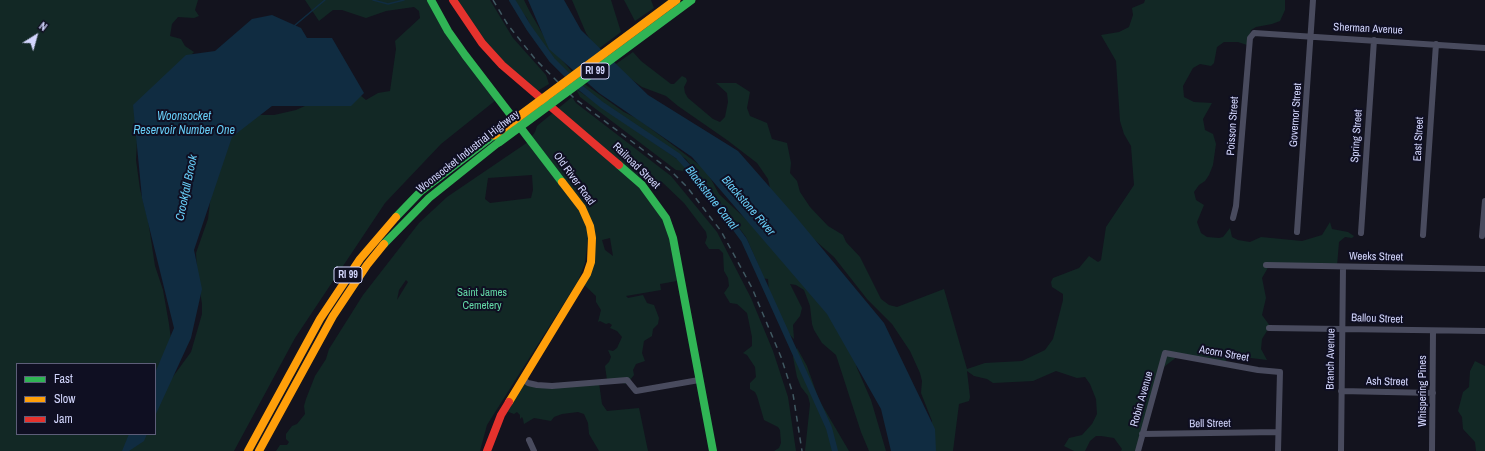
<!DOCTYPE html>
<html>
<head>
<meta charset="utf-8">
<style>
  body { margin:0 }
  #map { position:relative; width:1485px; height:451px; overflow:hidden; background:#13131e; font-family:"Archivo Narrow",sans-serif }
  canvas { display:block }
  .legend { position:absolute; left:16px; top:363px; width:140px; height:72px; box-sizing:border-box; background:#0f0f22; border:1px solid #5d5e79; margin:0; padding:5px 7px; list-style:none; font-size:12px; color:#d2d5fc }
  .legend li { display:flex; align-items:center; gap:8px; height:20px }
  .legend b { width:20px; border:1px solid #5d5e79 }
  .north { position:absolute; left:16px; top:16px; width:40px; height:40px; -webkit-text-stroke:3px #0f0f22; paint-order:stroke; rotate:37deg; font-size:11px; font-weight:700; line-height:16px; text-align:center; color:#d2d5fc }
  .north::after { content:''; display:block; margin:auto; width:14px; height:18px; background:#d2d5fc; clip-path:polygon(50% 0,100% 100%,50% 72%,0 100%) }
</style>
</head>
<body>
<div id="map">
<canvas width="1485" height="451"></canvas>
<ul class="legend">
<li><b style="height:5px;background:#30b455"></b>Fast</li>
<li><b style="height:5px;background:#ff9f0a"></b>Slow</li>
<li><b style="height:5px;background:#e5322d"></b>Jam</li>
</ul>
<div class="north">N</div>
</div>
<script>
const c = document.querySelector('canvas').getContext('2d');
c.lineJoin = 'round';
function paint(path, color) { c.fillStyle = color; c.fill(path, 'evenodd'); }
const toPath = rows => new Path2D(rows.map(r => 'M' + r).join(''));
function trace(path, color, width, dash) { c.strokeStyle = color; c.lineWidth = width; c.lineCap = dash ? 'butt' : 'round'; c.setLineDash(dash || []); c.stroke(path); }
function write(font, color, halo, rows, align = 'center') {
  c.font = font + ' "Archivo Narrow",sans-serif'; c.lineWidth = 4; c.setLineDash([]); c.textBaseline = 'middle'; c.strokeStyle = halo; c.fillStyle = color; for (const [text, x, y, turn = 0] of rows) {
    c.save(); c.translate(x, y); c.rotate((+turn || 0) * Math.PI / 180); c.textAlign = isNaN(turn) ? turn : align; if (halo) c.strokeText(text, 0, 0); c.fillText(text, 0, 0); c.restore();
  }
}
const green = toPath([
  [0,0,198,0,195,10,199,16,194,18,178,17,172,24,170,36,181,39,185,46,194,52,188,58,137,140,136,160,140,189,148,220,155,266,163,290,169,324,172,347,172,378,191,352,202,314,202,304,197,272,196,253,208,219,213,178,224,138,255,115,274,115,296,110,316,101,354,90,366,100,378,93,390,91,396,49,395,41,420,18,419,11,414,7,386,11,366,18,342,10,333,10,319,21,305,0,428,0,496,100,441,144,385,203,295,338,234,451,0,451],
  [17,364,155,364,155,434,17,434],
  [452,0,490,0,513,38,546,75,549,84,534,93,495,61],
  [515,0,524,0,530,12,549,45,574,74,571,77,553,60,532,30,527,18,518,8],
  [572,0,611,0,621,32,597,50,586,33],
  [624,0,651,0,654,8,635,21],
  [1145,0,1285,0,1285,10,1280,21,1272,24,1256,27,1251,30,1247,45,1238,42,1224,42,1217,47,1214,63,1211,66,1200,64,1193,68,1183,86,1184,97,1194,102,1212,103,1203,119,1205,130,1213,134,1216,144,1213,165,1209,175,1205,181,1199,185,1194,192,1196,200,1204,205,1197,222,1201,233,1207,237,1219,238,1223,237,1230,228,1232,237,1238,240,1250,242,1261,237,1302,241,1322,235,1330,222,1332,229,1348,232,1354,236,1352,238,1345,237,1339,242,1337,266,1270,264,1262,278,1266,298,1262,315,1270,326,1262,339,1261,349,1267,360,1227,355,1226,362,1178,356,1160,370,1142,438,1138,434,1140,437,1137,451,1121,451,1122,449,1114,438,1101,436,1096,436,1090,441,1085,451,1074,451,1064,446,1069,438,1082,435,1092,424,1097,414,1096,399,1090,384,1085,377,1077,378,1056,371,1033,381,993,383,987,379,974,376,967,371,970,397,969,401,959,404,953,451,931,451,932,421,921,393,922,381,920,373,910,351,892,324,867,299,834,257,809,235,771,193,768,179,757,163,727,140,678,106,666,96,642,87,613,66,633,52,641,61,671,84,674,84,682,76,686,78,687,81,684,87,685,93,688,98,713,119,720,122,725,117,728,102,727,93,716,83,736,83,750,92,747,108,750,116,767,123,772,139,787,143,791,163,790,173,797,181,800,192,810,207,828,226,843,235,846,242,860,257,881,299,889,305,897,307,944,289,967,369,985,363,1022,361,1045,350,1053,339,1063,300,1063,294,1052,287,1051,282,1053,278,1079,268,1089,256,1098,262,1101,260,1106,227,1134,185,1131,146,1124,134,1120,121,1116,61,1101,35,1119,32,1129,27,1133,15,1132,8,1144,3],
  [583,83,624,112,638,119,706,170,719,194,802,272,851,347,857,368,871,400,886,451,869,451,861,432,836,355,822,343,814,330,812,324,810,306,804,290,796,285,790,284,802,308,800,316,793,325,794,339,784,329,769,293,768,279,760,278,760,269,746,237,703,180,686,159,626,120,579,85],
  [576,89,680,161,686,168,684,171,676,170,580,97],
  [572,97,576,103,671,176,717,232,751,298,773,351,788,397,796,451,774,451,779,448,781,443,780,430,778,427,764,420,757,396,755,392,750,389,750,383,756,377,755,367,747,355,743,353,752,346,752,337,747,313,737,304,730,303,724,293,729,286,728,278,724,271,723,253,719,249,709,249,705,243,707,237,706,232,684,203,662,182,650,180,641,185,656,206,667,227,671,238,677,281,660,284,661,290,626,296,628,298,643,295,647,303,654,305,659,318,658,324,653,329,652,336,644,341,642,353,645,361,636,364,633,370,634,375,627,384,607,380,605,366,609,362,611,357,608,350,613,351,617,348,622,337,617,331,610,328,612,325,609,323,606,324,600,321,598,322,601,310,596,302,596,296,581,282,588,261,588,238,585,263,578,281,487,425,480,451,276,451,280,445,287,445,289,442,286,439,286,434,292,426,297,424,305,414,304,406,306,399,315,376,326,359,329,349,363,295,419,223,447,197,528,142,535,132,537,126],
  [532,175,533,190,531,198,490,203,485,199,488,178],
  [610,238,613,256,605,250,602,240],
  [406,280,408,282,397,300,399,290],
  [797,348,807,366,819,400,849,451,805,451,810,404,808,396,801,387,797,377,793,357],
  [1475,361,1485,366,1485,451,1476,451,1475,442,1463,429,1462,417,1458,411,1463,392,1469,387,1470,371],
  [522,380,536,384,599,383,602,404,607,411,639,408,648,451,599,451,589,434,588,423,584,414,578,412,562,414,554,417,551,421,534,418,524,424,523,419,522,417,520,419,520,415,517,412,514,414,506,411]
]);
const water = toPath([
  [528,0,564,0,581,30,648,95,738,151,796,217,884,323,935,429,936,451,891,451,881,409,827,314,692,157,599,93,549,49],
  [272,15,301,28,307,38,332,38,364,93,351,106,272,106,232,137,194,250,202,289,191,338,155,416,155,373,174,328,142,198,133,105,186,55,215,51,252,19],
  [129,434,147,434,144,441,129,451,122,451]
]);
const stream = toPath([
  [373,0,388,4,404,0],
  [294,26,325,0]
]);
const canal = toPath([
  [512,0,529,28,552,60,577,85,602,105,678,156,699,179,744,240,829,428,835,451]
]);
const street = toPath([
  [1233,218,1236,206,1250,38,1254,33,1485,48],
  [1297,232,1313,0],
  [1361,233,1374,40],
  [1423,235,1436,44],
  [1482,236,1485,201],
  [1266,265,1485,269],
  [1269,328,1485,331],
  [523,379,528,383,537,385,552,386,627,380,636,391,699,380],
  [1341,391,1433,393],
  [1142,434,1278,432],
  [529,440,534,451],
  [1138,451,1165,353,1258,370,1280,372,1278,451],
  [1341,451,1343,267],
  [1432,451,1433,331]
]);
const fast = toPath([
  [431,0,448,31,465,55,562,182],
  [619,165,642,185,666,218,673,238,713,451],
  [396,217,421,191,494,135],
  [384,244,429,198,499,142]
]);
const slow = toPath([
  [509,402,587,274,591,262,592,238,590,226,582,208,562,182],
  [248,451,320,319,360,259,396,217],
  [259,451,333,316,367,265,384,244]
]);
const jam = toPath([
  [453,0,482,43,502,65,619,165],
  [487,451,501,415,509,402]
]);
const rail = toPath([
  [493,0,508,25,536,60,574,98,671,171,687,187,721,231,752,288,781,357,793,394,802,451]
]);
const fastBridge = toPath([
  [499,142,691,0]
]);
const slowBridge = toPath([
  [494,135,676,0]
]);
const shields = [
  [595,71,28],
  [348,275,28]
];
const shieldNames = [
  ["RI 99",595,71],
  ["RI 99",348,275]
];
const streetNames = [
  ["Sherman Avenue",1368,29,3],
  ["Governor Street",1296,115,-86],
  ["Poisson Street",1233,126,-86],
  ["Spring Street",1357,136,-86],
  ["East Street",1419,139,-87],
  ["Woonsocket Industrial Highway",468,152,-38],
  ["Railroad Street",636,166,44],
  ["Old River Road",574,179,54],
  ["Weeks Street",1376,257,1],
  ["Ballou Street",1377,319,2],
  ["Acorn Street",1224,354,10],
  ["Branch Avenue",1331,359,-89],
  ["Ash Street",1387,382,1],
  ["Whispering Pines",1423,391,-90],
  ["Robin Avenue",1142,399,-74],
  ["Bell Street",1210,424,-1]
];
const parkNames = [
  ["Saint James",482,293],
  ["Cemetery",482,306]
];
const waterNames = [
  ["Woonsocket",184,117],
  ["Reservoir Number One",184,131],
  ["Crookfall Brook",187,188,-78],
  ["Blackstone Canal",711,198,52],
  ["Blackstone River",748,206,49]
];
paint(green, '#122825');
paint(water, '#102c41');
trace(stream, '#102c41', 1.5);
trace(canal, '#102c41', 6);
trace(street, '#494b5e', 6);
trace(fast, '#30b455', 8);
trace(slow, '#ff9f0a', 8);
trace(jam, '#e5322d', 8);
trace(rail, '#405962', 1.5, [6, 5]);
trace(fastBridge, '#30b455', 9);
trace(slowBridge, '#ff9f0a', 9);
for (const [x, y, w] of shields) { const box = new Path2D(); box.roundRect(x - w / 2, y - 8, w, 16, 3); c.fillStyle = '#0f0f22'; c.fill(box); trace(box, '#d2d5fc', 1); }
write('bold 10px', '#d2d5fc', null, shieldNames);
write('11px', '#d2d5fc', '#0f0f22', streetNames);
write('11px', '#63d8a6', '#0f0f22', parkNames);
write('italic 12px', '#67cdf6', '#0f0f22', waterNames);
</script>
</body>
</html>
